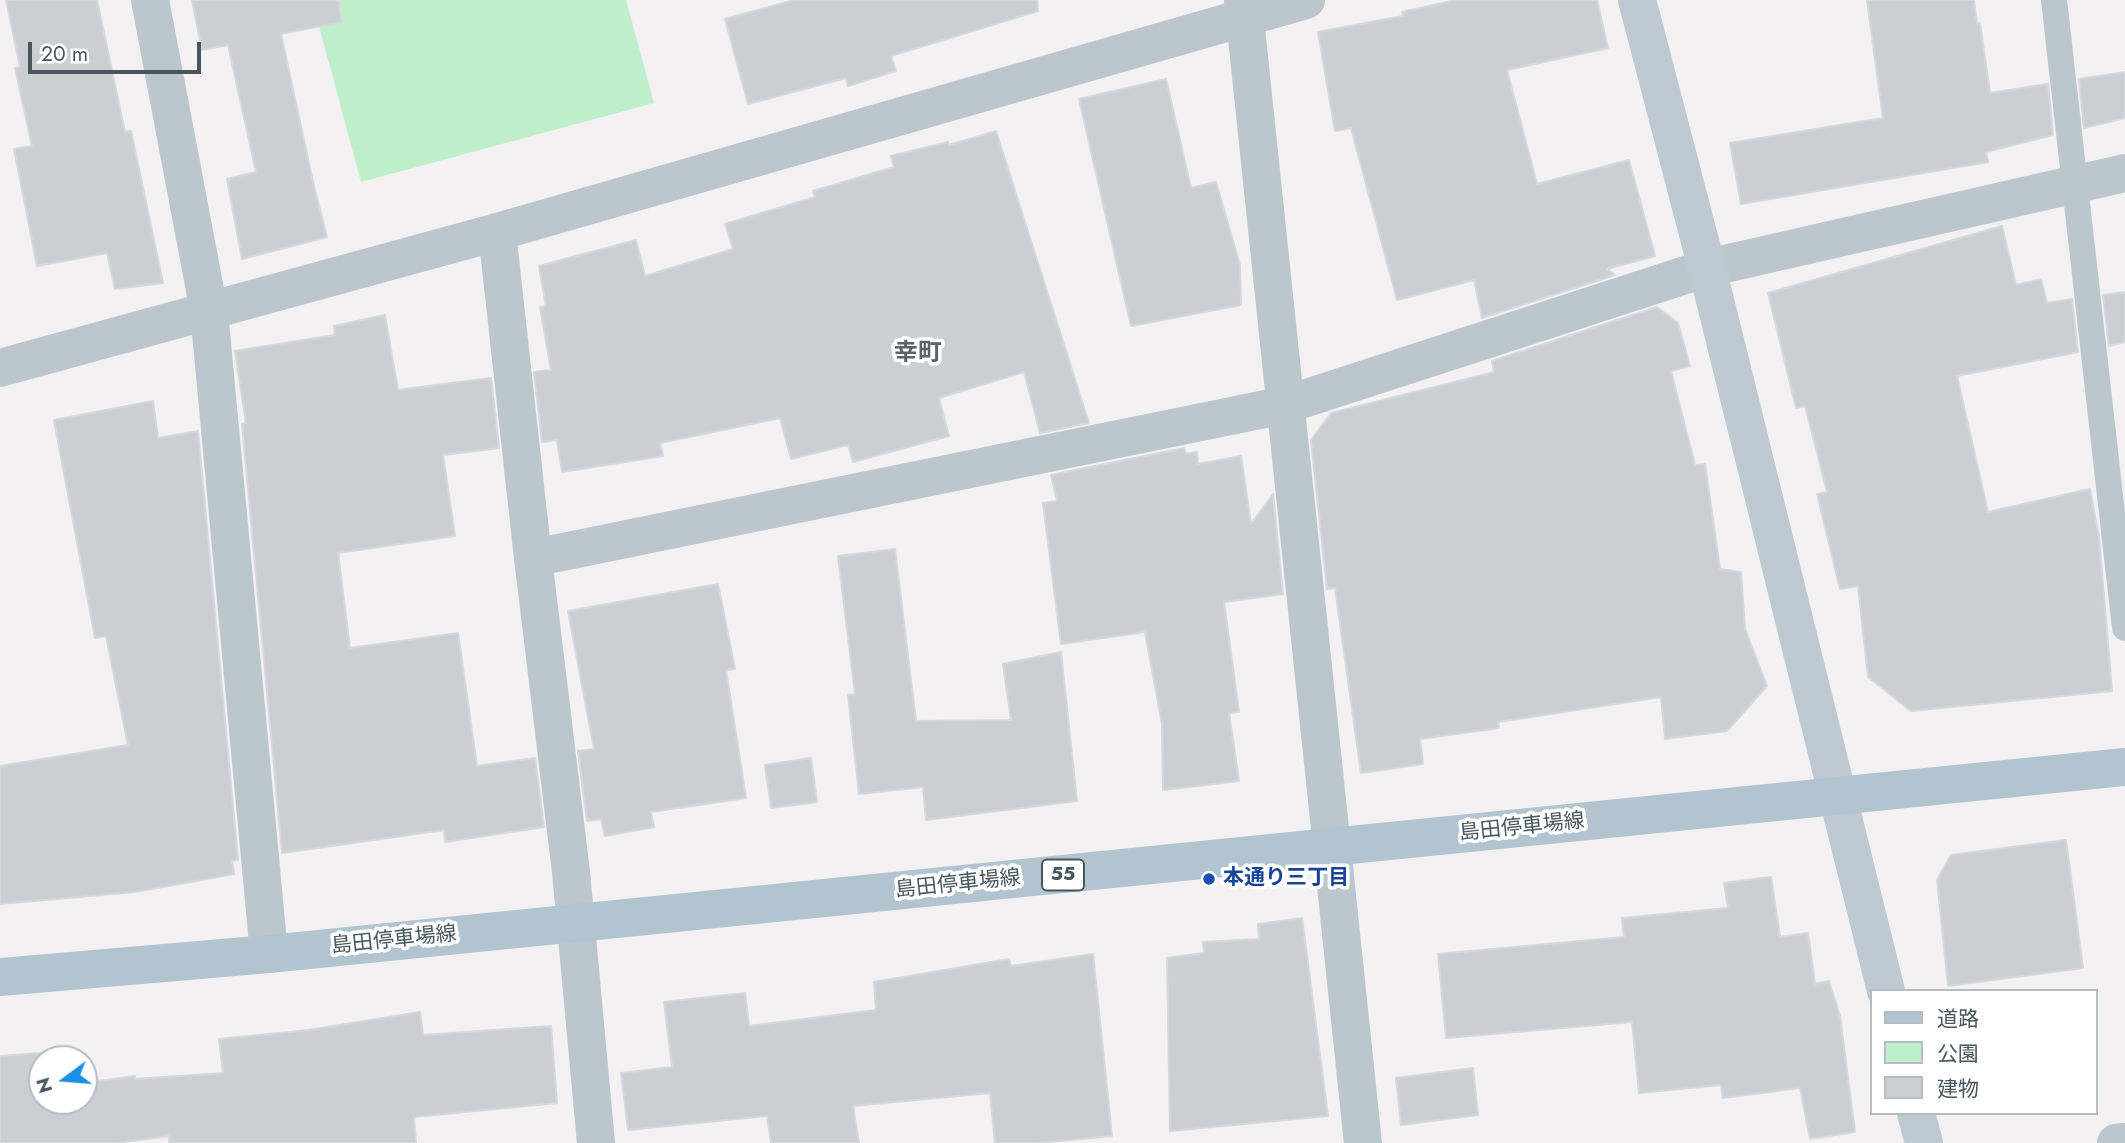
<!DOCTYPE html>
<html>
<head>
<meta charset="utf-8">
<style>
  body { margin:0 }
  #map { position:relative; width:2125px; height:1143px; overflow:hidden; background:#f3f1f1; font-family:Jost,"Noto Sans JP",sans-serif }
  canvas { display:block }
  .legend { position:absolute; left:1870px; top:989px; width:228px; height:126px; box-sizing:border-box; background:#fff; border:2px solid #b6bcbf; margin:0; padding:9px 12px; list-style:none; font-size:21px; color:#48575e }
  .legend li { display:flex; align-items:center; gap:14px; height:35px }
  .legend b { width:35px; border:2px solid #b6bcbf }
  .north { position:absolute; left:28px; top:1045px; width:70px; height:70px; box-sizing:border-box; background:#fff; border:2px solid #b6bcbf; border-radius:50%; rotate:254deg; font-size:19px; font-weight:700; line-height:28px; text-align:center; color:#48575e }
  .north::after { content:''; display:block; margin:auto; width:24px; height:32px; background:#1b8fe2; clip-path:polygon(50% 0,100% 100%,50% 72%,0 100%) }
  .scale { position:absolute; left:28px; top:42px; width:173px; height:32px; box-sizing:border-box; border:4px solid #48575e; border-top:0; padding-left:9px; font-size:21px; line-height:24px; white-space:nowrap; color:#48575e; -webkit-text-stroke:5px #fff; paint-order:stroke }
</style>
</head>
<body>
<div id="map">
<canvas width="2125" height="1143"></canvas>
<ul class="legend">
<li><b style="height:9px;background:#b1c4cf"></b>道路</li>
<li><b style="height:19px;background:#c0efcc"></b>公園</li>
<li><b style="height:19px;background:#cbcfd3"></b>建物</li>
</ul>
<div class="north">N</div>
<div class="scale">20 m</div>
</div>
<script>
const c = document.querySelector('canvas').getContext('2d');
c.lineJoin = 'round';
function paint(path, color) { c.fillStyle = color; c.fill(path, 'evenodd'); }
const toPath = rows => new Path2D(rows.map(r => 'M' + r).join(''));
function trace(path, color, width, dash) { c.strokeStyle = color; c.lineWidth = width; c.lineCap = dash ? 'butt' : 'round'; c.setLineDash(dash || []); c.stroke(path); }
function write(font, color, halo, rows, align = 'center') {
  c.font = font + ' Jost,"Noto Sans JP",sans-serif'; c.lineWidth = 7; c.setLineDash([]); c.textBaseline = 'middle'; c.strokeStyle = halo; c.fillStyle = color; for (const [text, x, y, turn = 0] of rows) {
    c.save(); c.translate(x, y); c.rotate((+turn || 0) * Math.PI / 180); c.textAlign = isNaN(turn) ? turn : align; if (halo) c.strokeText(text, 0, 0); c.fillText(text, 0, 0); c.restore();
  }
}
const green = toPath([
  [312,0,626,0,654,103,361,182]
]);
const building = toPath([
  [6,0,97,0,125,132,131,131,163,283,115,289,107,253,37,266,14,149,32,146,15,68,20,67,6,0],
  [192,0,339,0,341,22,281,34,313,182,327,237,242,259,227,179,256,172,228,45,202,50,192,0],
  [794,0,1037,0,1038,11,891,56,896,71,848,86,846,78,748,104,725,19,794,0],
  [1456,0,1597,0,1608,48,1507,70,1537,184,1629,160,1655,256,1607,269,1615,275,1482,318,1474,280,1397,300,1351,128,1335,131,1318,32,1403,16,1402,12,1456,0],
  [1867,0,1974,0,1977,24,1980,23,1990,93,2048,84,2053,135,1986,152,1988,162,1741,204,1730,143,1883,118,1867,0],
  [2125,72,2125,118,2084,128,2079,79,2125,72],
  [1166,79,1191,188,1216,182,1240,265,1241,305,1131,326,1079,99,1166,79],
  [996,131,1089,423,1040,433,1024,372,939,398,949,436,853,462,848,445,791,459,780,418,660,443,663,456,562,472,557,440,542,442,534,372,551,370,540,307,546,306,539,266,636,240,645,276,733,249,725,224,815,197,813,191,894,167,891,156,948,142,949,145,996,131],
  [2002,226,2016,285,2041,279,2047,303,2072,299,2078,352,1957,376,1988,512,2090,489,2099,537,2112,691,1911,711,1868,677,1858,586,1840,589,1817,494,1827,492,1805,406,1796,408,1768,293,2002,226],
  [2125,292,2125,342,2109,346,2103,295,2125,292],
  [1657,307,1678,323,1690,366,1671,371,1695,465,1705,464,1720,569,1741,572,1745,629,1767,686,1727,731,1665,739,1661,697,1498,722,1499,728,1420,739,1423,764,1361,773,1335,588,1327,589,1311,440,1331,413,1494,372,1492,361,1657,307],
  [385,315,398,390,491,378,499,448,443,455,455,536,338,553,350,648,458,633,477,766,535,758,544,827,445,842,444,830,282,853,242,424,246,423,235,351,335,335,334,326,385,315],
  [153,401,158,438,198,431,238,860,232,861,234,874,135,892,0,904,0,766,128,745,106,636,95,638,54,420,153,401],
  [1184,448,1186,454,1197,452,1198,464,1241,456,1251,524,1273,494,1283,594,1224,602,1239,712,1229,713,1239,781,1163,790,1162,724,1145,632,1061,644,1043,503,1057,501,1051,475,1184,448],
  [895,549,916,721,1011,720,1003,664,1061,652,1077,801,926,820,923,787,859,794,848,695,855,694,838,556,895,549],
  [718,584,735,669,726,670,746,798,651,812,654,827,605,836,601,819,587,821,578,751,594,749,568,611,718,584],
  [811,758,817,802,771,808,765,765,811,758],
  [2066,840,2083,968,1948,986,1937,880,1951,855,2066,840],
  [1771,877,1780,937,1808,933,1815,984,1829,981,1840,1016,1855,1132,1810,1139,1800,1088,1723,1098,1721,1085,1639,1093,1632,1022,1446,1038,1438,954,1624,937,1622,918,1728,908,1724,883,1771,877],
  [1302,918,1328,1116,1170,1131,1167,958,1204,953,1203,942,1259,939,1258,924,1302,918],
  [1093,954,1112,1136,1038,1143,995,1143,990,1093,853,1106,859,1143,771,1143,767,1116,628,1130,621,1073,672,1067,664,1002,745,993,749,1026,876,1010,874,982,1009,959,1011,966,1093,954],
  [420,1012,423,1035,551,1026,557,1103,414,1117,416,1143,169,1143,169,1136,118,1143,0,1143,0,1056,68,1051,68,1059,42,1059,42,1101,84,1101,84,1083,135,1076,135,1079,223,1073,219,1039,309,1030,420,1012],
  [1473,1068,1478,1115,1401,1125,1396,1078,1473,1068]
]);
const lane = toPath([
  [2054,0,2125,628]
]);
const street = toPath([
  [150,0,209,311,269,954],
  [1243,0,1363,1143],
  [497,232,533,558,571,872,596,1143],
  [0,368,497,232,1306,0],
  [533,558,1285,405,1707,268,2125,173],
  [2116,1143,2125,1142]
]);
const secondary = toPath([
  [1637,0,1707,268,1886,991],
  [1916,1113,1924,1143]
]);
const primary = toPath([
  [0,977,269,954,2125,767]
]);
const markers = [
  [1209,879,7,"#1a4fb4"]
];
const shields = [
  [1063,875,42]
];
const shieldNames = [
  ["55",1063,875]
];
const streetNames = [
  ["島田停車場線",1522,828,-6],
  ["島田停車場線",958,885,-6],
  ["島田停車場線",394,941,-6]
];
const transitNames = [
  ["本通り三丁目",1223,879]
];
const quarterNames = [
  ["幸町",918,354]
];
paint(green, '#c0efcc');
paint(building, '#cbcfd3');
trace(building, '#d5d8dc', 2);
trace(lane, '#bcc7cd', 26);
trace(street, '#bcc7cd', 38);
trace(secondary, '#bdcad2', 38);
trace(primary, '#b1c4cf', 38);
for (const [x, y, r, color] of markers) { const dot = new Path2D(); dot.arc(x, y, r, 0, 2 * Math.PI); c.fillStyle = color; c.fill(dot); trace(dot, '#fff', 2.5); }
for (const [x, y, w] of shields) { const box = new Path2D(); box.roundRect(x - w / 2, y - 15.5, w, 31, 5); c.fillStyle = '#fff'; c.fill(box); trace(box, '#48575e', 2); }
write('bold 19px', '#48575e', null, shieldNames);
write('21px', '#48575e', '#fff', streetNames);
write('bold 21px', '#164399', '#fff', transitNames, 'left');
write('bold 24px', '#5d6265', '#fff', quarterNames);
</script>
</body>
</html>
